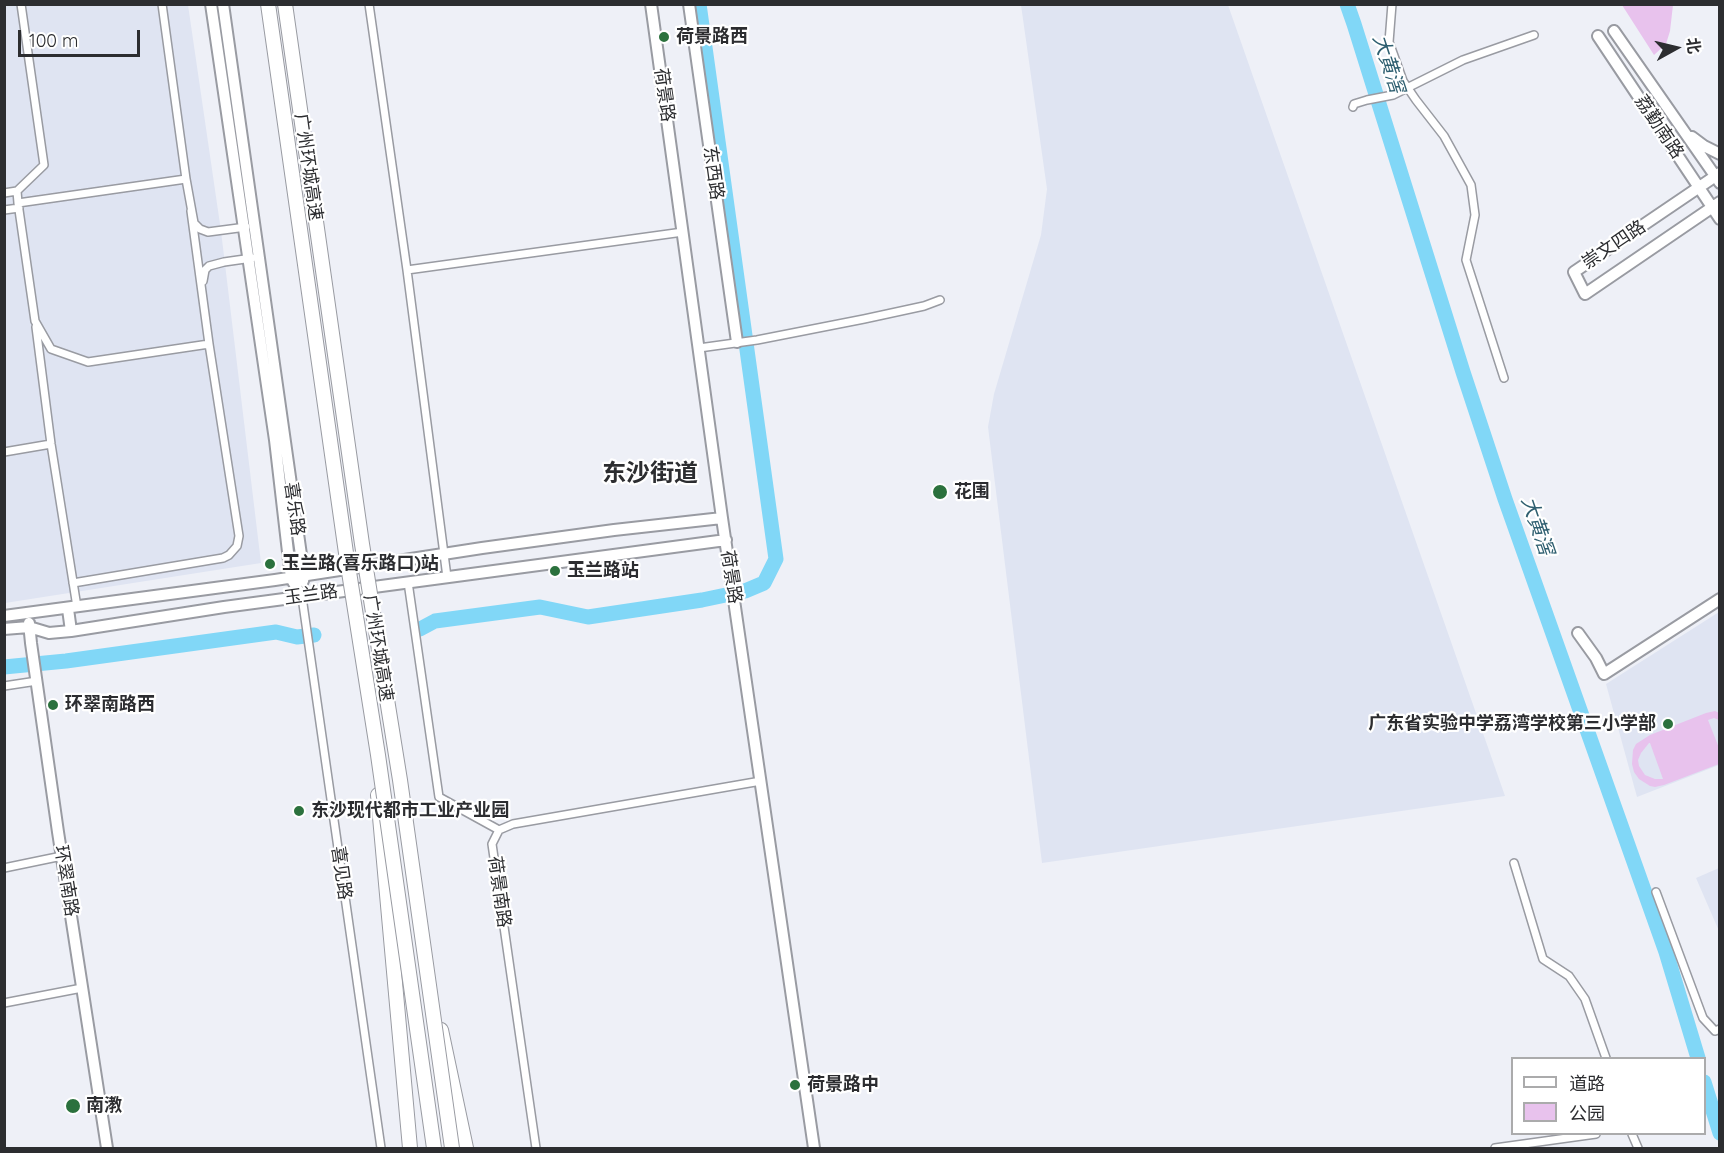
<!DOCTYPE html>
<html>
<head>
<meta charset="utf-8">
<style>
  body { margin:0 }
  #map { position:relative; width:1724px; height:1153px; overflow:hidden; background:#eef0f7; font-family:Quicksand,"Noto Sans SC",sans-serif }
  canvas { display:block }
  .frame { position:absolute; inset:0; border:6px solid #2c2d30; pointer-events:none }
  .legend { position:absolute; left:1511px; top:1057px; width:195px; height:78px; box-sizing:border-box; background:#fff; border:2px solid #ababac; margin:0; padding:8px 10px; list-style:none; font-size:18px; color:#2c2d30 }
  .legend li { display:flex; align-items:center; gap:12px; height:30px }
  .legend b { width:30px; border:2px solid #ababac }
  .north { position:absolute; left:1646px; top:18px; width:60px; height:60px; -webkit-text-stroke:4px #fff; paint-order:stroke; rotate:82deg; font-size:16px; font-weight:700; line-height:24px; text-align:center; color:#2c2d30 }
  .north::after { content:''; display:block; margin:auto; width:21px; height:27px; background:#2c2d30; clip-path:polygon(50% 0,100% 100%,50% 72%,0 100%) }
  .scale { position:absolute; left:18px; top:30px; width:122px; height:27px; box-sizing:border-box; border:3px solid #2c2d30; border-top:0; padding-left:8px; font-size:18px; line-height:21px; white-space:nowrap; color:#2c2d30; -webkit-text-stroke:4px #fff; paint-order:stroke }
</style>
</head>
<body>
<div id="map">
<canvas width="1724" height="1153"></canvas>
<div class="frame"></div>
<ul class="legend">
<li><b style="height:8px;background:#fff"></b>道路</li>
<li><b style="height:16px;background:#e8c2ed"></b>公园</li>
</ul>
<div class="north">北</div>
<div class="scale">100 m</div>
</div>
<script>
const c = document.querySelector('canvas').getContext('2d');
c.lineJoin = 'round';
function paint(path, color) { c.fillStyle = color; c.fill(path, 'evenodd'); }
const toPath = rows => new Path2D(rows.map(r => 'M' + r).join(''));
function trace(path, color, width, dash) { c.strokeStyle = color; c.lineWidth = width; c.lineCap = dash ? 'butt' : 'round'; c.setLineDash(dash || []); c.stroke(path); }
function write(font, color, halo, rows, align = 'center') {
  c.font = font + ' Quicksand,"Noto Sans SC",sans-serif'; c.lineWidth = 4.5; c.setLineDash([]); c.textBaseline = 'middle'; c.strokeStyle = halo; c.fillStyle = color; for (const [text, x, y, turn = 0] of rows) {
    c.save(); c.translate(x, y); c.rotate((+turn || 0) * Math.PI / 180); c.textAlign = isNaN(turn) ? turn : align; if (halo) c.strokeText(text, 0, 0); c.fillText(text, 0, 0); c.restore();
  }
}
const built = toPath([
  [5,5,188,5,221,231,261,563,5,603],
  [1021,5,1228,5,1505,796,1042,863,988,427,994,394,1041,235,1047,189],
  [1719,612,1719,765,1637,797,1606,684],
  [1719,868,1719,931,1696,878]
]);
const green = toPath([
  [1622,5,1673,5,1670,31,1666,44,1654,55],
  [1715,711,1719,713,1719,720,1714,718,1708,720,1719,748,1719,764,1664,785,1655,787,1650,786,1639,779,1634,772,1632,764,1633,750,1636,744,1650,735,1706,713],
  [1649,743,1650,743,1663,779,1655,779,1645,775,1639,766,1638,760,1641,753]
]);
const river = toPath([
  [1347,4,1354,24,1463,372,1505,499,1666,952,1698,1058],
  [420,629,435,621,540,607,588,617,702,600,745,591,764,583,776,559,699,4],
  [4,667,66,661,276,632,297,637,314,635],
  [1704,1082,1720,1133]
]);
const street = toPath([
  [162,4,186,179],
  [369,4,407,270,447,577],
  [1392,4,1389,42,1403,81,1416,100,1444,136,1471,185,1475,215,1466,260,1504,378],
  [1353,107,1354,104,1367,100,1393,95,1463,60,1534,35],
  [4,193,17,191],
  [18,203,17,191,44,165,21,4],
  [4,210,19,208],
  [191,211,209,344,88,362,51,349,35,321,18,203,186,179,194,223,200,229,208,232,246,227],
  [407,270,683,232],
  [203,281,205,270,209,266,224,262,252,258],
  [36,327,51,444,77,607],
  [699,348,757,340,864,319,924,306,940,300],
  [4,452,51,444],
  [408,582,439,797,499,830],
  [73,583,223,558,229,555,237,546,239,536,209,344],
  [302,597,381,1148],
  [4,686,37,681],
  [1514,863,1543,959,1569,976,1585,999,1606,1058],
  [4,868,62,856],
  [1656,892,1703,1018,1715,1031,1720,1029],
  [4,1003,82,988],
  [1632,1134,1638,1148],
  [536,1148,492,844,499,830,513,824,761,781],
  [1495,1148,1596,1134]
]);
const secondary = toPath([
  [211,4,275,440,291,578,302,597],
  [223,4,304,576,303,581],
  [651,4,722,518,814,1148],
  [689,4,737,342],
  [1614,31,1720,183],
  [1598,36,1720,219],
  [1692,137,1704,146,1720,154],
  [1720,173,1574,272,1585,294,1720,202],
  [68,609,71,631],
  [4,616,275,580,482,548,614,530,722,518],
  [29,623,31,643,58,832,107,1148],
  [4,629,29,627,49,633,71,631,224,607,726,540],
  [1578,633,1596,658,1604,674,1720,599]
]);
const highway = toPath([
  [378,795,410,1148],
  [441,1030,466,1148]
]);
const highwayBridge = toPath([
  [268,4,346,553,378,755,434,1148],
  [285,4,362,544,400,780,452,1148]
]);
const markers = [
  [664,37,6,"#2b713d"],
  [940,492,8,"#2b713d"],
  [270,564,6,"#2b713d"],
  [555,571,6,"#2b713d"],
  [53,705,6,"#2b713d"],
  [1668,724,6,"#2b713d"],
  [299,811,6,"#2b713d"],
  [795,1085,6,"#2b713d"],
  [73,1106,8,"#2b713d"]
];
const poiNames = [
  ["荷景路西",676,37],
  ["花围",954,492],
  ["玉兰路(喜乐路口)站",282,564],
  ["玉兰路站",567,571],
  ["环翠南路西",65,705],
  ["广东省实验中学荔湾学校第三小学部",1656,724,"right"],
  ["东沙现代都市工业产业园",311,811],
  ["荷景路中",807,1085],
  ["南漖",86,1106]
];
const streetNames = [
  ["荷景路",664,95,82],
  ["荔勤南路",1659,127,56],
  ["广州环城高速",308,167,82],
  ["东西路",713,173,82],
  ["崇文四路",1614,245,-34],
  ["喜乐路",294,509,82],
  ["荷景路",731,577,81],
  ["玉兰路",311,595,-8],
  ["广州环城高速",378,648,81],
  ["喜见路",341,873,82],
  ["环翠南路",66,881,81],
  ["荷景南路",499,892,82]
];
const waterNames = [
  ["大黄滘",1388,64,72],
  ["大黄滘",1537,526,71]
];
const districtNames = [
  ["东沙街道",650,474]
];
paint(built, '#dfe4f2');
paint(green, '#e8c2ed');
trace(river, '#81d7f7', 15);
trace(street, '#999ba2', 10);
trace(secondary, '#999ba2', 14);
trace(highway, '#999ba2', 16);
trace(street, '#fff', 7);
trace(secondary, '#fff', 10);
trace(highway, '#fff', 14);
trace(highwayBridge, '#999ba2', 16, []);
trace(highwayBridge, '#fff', 14);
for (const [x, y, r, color] of markers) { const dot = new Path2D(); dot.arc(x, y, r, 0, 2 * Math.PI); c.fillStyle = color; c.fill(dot); trace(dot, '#fff', 2); }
write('bold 18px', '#2c2d30', '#fff', poiNames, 'left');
write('18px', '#2c2d30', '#fff', streetNames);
write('italic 20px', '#2f5f70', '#fff', waterNames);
write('bold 24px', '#2c2d30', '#fff', districtNames);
</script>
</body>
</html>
